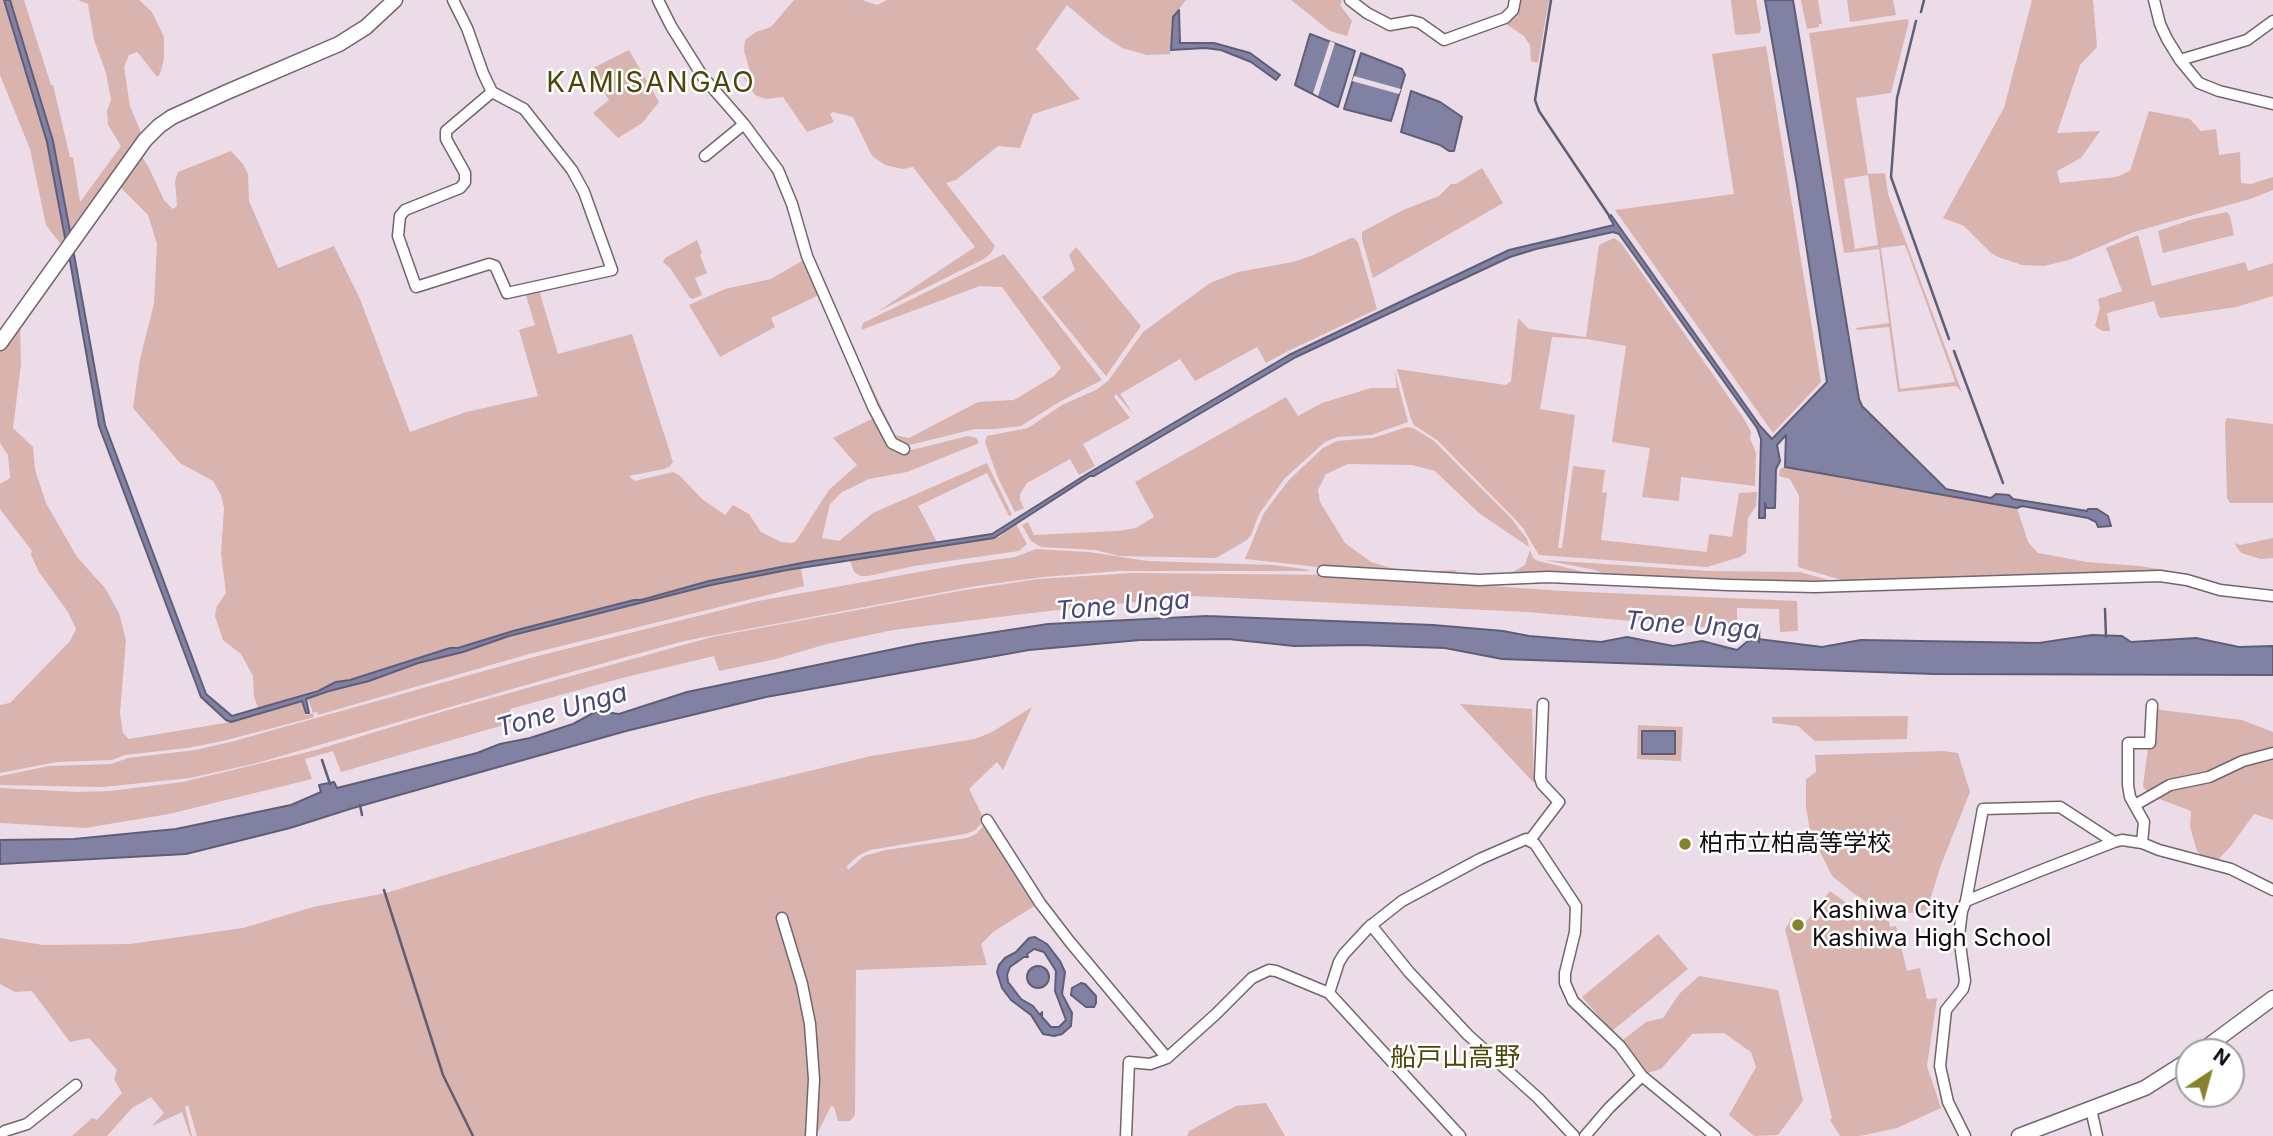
<!DOCTYPE html>
<html>
<head>
<meta charset="utf-8">
<style>
  body { margin:0 }
  #map { position:relative; width:2273px; height:1136px; overflow:hidden; background:#ecdce7; font-family:Inter,sans-serif }
  canvas { display:block }
  .north { position:absolute; left:2175px; top:1038px; width:70px; height:70px; box-sizing:border-box; background:#fff; border:2px solid #9f9d9f; border-radius:50%; rotate:36deg; font-size:19px; font-weight:700; line-height:28px; text-align:center; color:#100b0f }
  .north::after { content:''; display:block; margin:auto; width:24px; height:32px; background:#84832c; clip-path:polygon(50% 0,100% 100%,50% 72%,0 100%) }
</style>
</head>
<body>
<div id="map">
<canvas width="2273" height="1136"></canvas>
<div class="north">N</div>
</div>
<script>
const c = document.querySelector('canvas').getContext('2d');
c.lineJoin = 'round';
function paint(path, color) { c.fillStyle = color; c.fill(path, 'evenodd'); }
const toPath = rows => new Path2D(rows.map(r => 'M' + r).join(''));
function trace(path, color, width, dash) { c.strokeStyle = color; c.lineWidth = width; c.lineCap = dash ? 'butt' : 'round'; c.setLineDash(dash || []); c.stroke(path); }
function write(font, color, halo, rows, align = 'center') {
  c.font = font + ' Inter,"Noto Sans JP",sans-serif'; c.lineWidth = 5; c.setLineDash([]); c.textBaseline = 'middle'; c.strokeStyle = halo; c.fillStyle = color; for (const [text, x, y, turn = 0] of rows) {
    c.save(); c.translate(x, y); c.rotate((+turn || 0) * Math.PI / 180); c.textAlign = isNaN(turn) ? turn : align; if (halo) c.strokeText(text, 0, 0); c.fillText(text, 0, 0); c.restore();
  }
}
const green = toPath([
  [0,0,4,0,47,142,66,243,63,247,46,225,30,149,0,75],
  [10,0,24,0,51,85,53,85,70,157,73,157,80,202,121,146,108,125,107,111,111,100,110,94,106,73,94,40,88,4,78,0,139,0,152,12,164,37,164,59,160,74,157,77,140,55,137,52,129,55,124,67,130,106,142,135,71,237,53,141],
  [794,0,862,0,877,5,887,0,1186,0,1173,17,1170,54,1147,55,1122,48,1101,34,1067,5,1036,49,1080,99,1033,114,1020,148,998,146,956,180,946,183,995,246,991,253,984,259,877,312,975,247,913,167,903,169,885,165,872,156,853,117,833,112,830,114,834,122,807,132,783,97,766,99,755,95,744,78,750,71,744,51,745,40,756,32,771,27],
  [1291,0,1342,0,1340,5,1352,21,1347,36,1330,31],
  [1517,0,1549,0,1538,63,1531,61,1530,45,1524,36,1503,22],
  [1731,0,1756,0,1761,28,1760,33,1737,35,1735,33],
  [1801,0,1818,0,1822,24,1819,24,1819,27,1807,29],
  [1847,0,1893,0,1896,15,1850,22],
  [2032,0,2093,0,2097,47,2080,65,2057,133,2100,131,2081,158,2057,171,2060,183,2116,177,2130,171,2149,111,2190,119,2201,131,2216,129,2219,155,2240,152,2241,183,2251,184,2273,177,2273,190,2253,198,2134,232,2069,260,2044,266,2022,265,1998,257,1991,253,1964,226,1943,218,2004,108],
  [1907,19,1909,21,1891,93,1856,98,1868,174,1885,173,1888,194,1962,392,1956,386,1898,392,1889,327,1857,330,1856,328,1889,323,1879,249,1844,253,1809,33],
  [1868,175,1878,245,1855,249,1844,179],
  [1905,245,1955,381,1954,382,1900,389,1881,248],
  [1766,46,1821,382,1773,433,1615,210,1734,194,1712,54],
  [629,50,659,102,642,123,618,138,593,113,609,100,589,70],
  [231,151,243,164,248,174,249,201,278,268,334,246,360,299,410,432,466,412,538,396,519,330,535,325,525,292,539,290,558,354,632,334,673,462,669,467,664,469,629,476,635,481,673,472,679,475,702,499,725,515,733,505,749,514,761,532,781,542,792,543,796,541,829,490,857,465,833,438,876,417,904,452,968,436,976,438,979,443,907,472,869,479,842,492,830,504,822,538,839,541,873,513,987,463,1012,515,1009,516,987,473,918,506,937,542,756,571,709,581,641,601,634,600,513,631,458,648,450,648,258,708,254,696,253,676,241,654,223,640,215,616,217,606,226,593,221,554,224,508,221,495,213,481,180,463,133,408,140,359,154,304,157,244,148,215,119,186,141,155,149,168,164,200,173,209,177,206,175,181,178,172],
  [1482,168,1503,203,1373,278,1362,239,1362,232,1403,210,1439,196,1451,184,1456,184],
  [2227,212,2230,216,2234,235,2163,253,2158,231,2193,219],
  [2138,235,2152,286,2245,262,2248,271,2273,263,2273,296,2236,307,2161,318,2158,315,2154,301,2107,313,2110,331,2102,331,2095,326,2100,308,2098,299,2122,291,2106,248],
  [1351,238,1354,238,1358,242,1377,309,1288,351,1266,363,1257,347,1195,381,1180,359,1120,394,1134,415,1116,394,1114,397,1130,418,1083,444,1095,466,1079,475,1070,459,1027,483,1020,494,1020,500,1024,508,1015,512,998,478,985,442,987,436,1028,428,1062,405,1096,390,1108,381,1143,332,1210,283,1238,272,1293,262,1311,256],
  [1614,238,1621,243,1744,419,1751,432,1750,438,1756,453,1755,486,1681,477,1679,501,1642,497,1650,448,1612,442,1626,346,1587,339,1552,337,1540,409,1575,415,1558,548,1562,548,1573,466,1605,470,1602,492,1607,493,1601,540,1707,552,1709,534,1732,537,1739,493,1757,492,1756,506,1748,518,1746,553,1740,557,1707,567,1539,555,1523,528,1513,517,1437,440,1414,425,1411,419,1397,369,1506,385,1511,381,1518,318,1529,329,1586,337,1599,245],
  [697,240,702,253,700,255,707,273,695,278,702,295,693,299,690,298,670,268,663,262,665,258],
  [1076,247,1141,326,1106,376,1042,297,1075,270,1069,255],
  [1004,254,1102,380,1059,402,1021,426,994,429,975,429,905,446,897,444,886,428,847,336,895,435,909,438,978,402,1014,400,1054,376,1061,368,1002,287,980,286,861,330,863,323],
  [805,259,821,294,771,318,775,327,720,357,689,305,725,289,771,279],
  [20,323,21,364,13,428,33,447,35,470,46,503,77,557,105,588,119,613,126,640,120,713,123,733,129,739,231,722,301,701,306,715,313,713,308,699,329,691,369,681,418,663,542,627,747,577,801,568,804,586,529,654,318,715,317,712,313,713,314,717,307,719,223,741,187,748,125,755,112,760,57,762,0,773,0,705,10,703,70,641,76,629,68,612,39,572,31,555,32,551,0,509,0,484,10,478,8,455,0,443,0,351],
  [1394,369,1408,422,1371,435,1337,437,1325,442,1285,478,1259,514,1251,535,1247,540,1216,558,1119,556,1096,550,1041,547,1031,541,1022,525,1028,522,1034,535,1117,531,1136,528,1154,517,1135,482,1286,397,1298,416,1322,403,1371,388,1397,388],
  [2227,418,2273,424,2273,503,2230,503,2227,498,2225,423],
  [1407,427,1413,428,1433,440,1511,518,1527,539,1529,547,1479,513,1435,471,1412,465,1348,464,1326,474,1318,490,1320,502,1345,543,1371,562,1391,568,1421,572,1455,570,1458,576,1327,568,1245,559,1263,515,1269,506,1289,480,1323,448,1337,441,1373,438],
  [1785,467,2017,508,2028,542,2038,553,2087,562,2139,566,2171,571,2176,575,1851,583,1798,567,1799,496,1790,479,1779,476,1780,469],
  [1016,524,1027,544,1019,551,914,566,868,576,861,576,854,572,850,560,979,541,999,537],
  [2273,538,2273,558,2261,559,2241,553,2234,543,2240,545],
  [1036,549,1089,552,1147,561,1273,565,1305,569,1310,571,1119,571,1044,577,976,586,684,641,564,674,257,763,190,778,103,787,0,785,0,776,49,766,111,764,128,758,196,750,234,741,534,657,758,601,958,565,1015,557],
  [1530,550,1533,558,1538,561,1602,576,1509,574,1525,565],
  [1544,560,1709,571,1800,572,1839,583,1610,576,1595,570],
  [1133,573,1336,575,1563,591,1797,601,1798,631,1780,632,1779,609,1737,608,1737,630,1527,612,1193,596,1040,612,893,630,827,644,776,659,719,671,714,656,622,678,510,709,514,722,341,772,333,751,305,759,312,779,169,814,85,828,0,823,0,788,78,792,110,791,183,782,316,750,448,710,712,637,959,591,1038,579],
  [1460,704,1532,709,1534,783],
  [1032,707,1003,770,997,762,969,789,982,815,980,822,981,824,974,831,965,834,870,850,858,856,847,866,848,870,864,856,886,850,967,838,976,834,986,823,1036,905,993,932,981,944,987,965,856,970,855,1115,850,1121,838,1121,834,1107,831,1106,816,1136,197,1136,188,1105,185,1107,192,1136,190,1136,182,1112,152,1126,164,1113,151,1097,132,1108,107,1136,72,1136,92,1118,97,1120,122,1093,114,1079,117,1070,89,1038,70,1042,32,991,15,992,0,984,0,938,43,945,130,944,243,928,313,907,386,893,702,797,871,756,975,739,992,732],
  [2153,709,2242,720,2273,732,2273,820,2254,814,2231,846,2217,861,2205,859,2197,851,2190,827,2191,811,2149,795,2143,786],
  [1908,716,1907,739,1815,741,1798,726,1773,723,1772,717],
  [1638,725,1683,727,1681,761,1637,759],
  [1943,751,1958,753,1970,792,1941,865,1927,909,1917,912,1888,916,1853,893,1832,876,1810,831,1806,807,1806,779,1816,772,1815,755],
  [1830,891,1856,910,1862,902,1888,917,1890,927,1896,926,1907,971,1920,968,1927,999,1937,998,1927,1066,1941,1108,1897,1128,1860,1136,1840,1136,1830,1120,1832,1118,1785,929,1792,918,1806,922],
  [1658,934,1688,969,1612,1031,1582,997],
  [1699,976,1778,990,1803,1101,1778,1135,1754,1136,1729,1115,1756,1067,1751,1052,1724,1033,1692,1034,1661,1069,1647,1073,1623,1040,1646,1022,1663,1018,1679,994],
  [1266,1103,1285,1136,1187,1136,1189,1131,1236,1106]
]);
const water = toPath([
  [4,0,10,0,53,141,71,237,66,243,47,142,4,0],
  [1765,0,1793,0,1859,399,1862,406,1946,489,1991,498,1996,494,2009,495,2013,499,2087,511,2088,509,2097,509,2108,516,2111,526,2098,527,2096,522,2088,518,2022,506,2017,508,1785,467,1786,435,1777,445,1780,461,1776,469,1775,508,1766,508,1765,503,1765,518,1759,518,1761,439,1757,428,1619,234,1613,232,1536,249,1510,257,1296,357,1094,476,1090,476,994,538,787,570,711,585,509,636,463,652,418,663,369,681,329,691,306,699,309,713,306,713,302,701,231,722,226,720,201,697,99,426,69,255,73,249,105,425,206,694,232,716,318,691,336,682,350,680,450,648,458,648,513,631,634,600,641,600,709,581,807,562,992,534,1087,474,1289,355,1509,250,1614,225,1609,217,1611,215,1760,426,1772,439,1827,382,1797,185,1765,0],
  [1179,10,1180,43,1214,43,1250,53,1280,75,1276,80,1251,62,1221,50,1205,48,1171,50,1173,17,1179,10],
  [1310,34,1355,51,1338,107,1295,85,1310,34],
  [1361,53,1402,69,1405,75,1391,121,1344,109,1361,53],
  [1411,91,1440,102,1462,117,1454,151,1449,151,1440,145,1401,132,1411,91],
  [1207,616,1433,625,1503,631,1529,636,1601,642,1627,637,1673,646,1702,641,1737,650,1748,641,1758,639,1822,647,1861,640,2039,643,2092,635,2122,636,2131,642,2196,638,2239,647,2273,646,2273,675,1934,674,1502,659,1445,648,1359,645,1294,646,1228,639,1140,640,1029,650,766,697,626,731,353,808,290,828,186,854,0,864,0,840,74,839,176,829,291,805,321,792,319,785,334,782,337,788,477,753,500,744,530,738,573,724,597,711,619,714,687,692,865,655,918,644,1048,624,1207,616],
  [1642,731,1675,731,1675,754,1642,754,1642,731],
  [1035,937,1047,944,1060,961,1065,972,1062,994,1072,1013,1071,1026,1062,1034,1054,1036,1043,1034,1031,1015,1011,1000,1002,988,997,972,999,965,1005,958,1016,952,1029,938,1035,937],
  [1034,949,1044,952,1056,971,1055,991,1066,1020,1059,1027,1051,1027,1042,1017,1042,1012,1040,1015,1033,1006,1021,999,1008,982,1007,975,1010,967,1024,957,1028,957,1027,954,1034,949],
  '1027 977a11 11 0 1 1 22 0a11 11 0 1 1-22 0Z',
  [1081,983,1085,984,1096,996,1096,1003,1094,1007,1086,1007,1071,995,1072,988,1081,983]
]);
const pier = toPath([
  [1330,41,1335,43,1318,96,1313,93],
  [1354,76,1401,89,1399,94,1352,81]
]);
const stream = toPath([
  [1551,0,1535,100,1539,111,1610,217],
  [1921,12,1924,0],
  [1916,21,1897,98,1891,177,1949,339],
  [1954,351,2003,483],
  [2105,609,2106,637],
  [1759,642,1759,628],
  [322,760,330,784],
  [360,805,362,815],
  [384,890,443,1075,473,1136]
]);
const minor = toPath([
  [453,0,467,28,483,73,492,92,524,109,572,170,584,192,612,270,507,293,495,266,489,264,416,287,398,236,400,216,405,210,460,188,465,182,465,173,446,139,446,131,492,92],
  [658,0,671,26,703,77,744,124,778,170,792,204,807,256,873,407,892,443,904,449],
  [1350,0,1367,13,1390,25,1412,21,1420,23,1444,40,1505,18,1513,10,1515,0],
  [2154,0,2160,24,2167,39,2180,60,2199,83,2219,91,2273,104],
  [2180,60,2247,40,2273,21],
  [705,156,744,124],
  [1323,571,1479,580,1548,577,1728,585,1815,587,2160,576,2187,580,2220,590,2273,596],
  [2135,805,2170,785,2209,777,2243,761,2273,753],
  [987,820,1040,903,1070,942,1167,1058],
  [1530,840,1559,802,1542,784,1540,778,1543,704],
  [2142,843,2144,822,2130,797,2128,785,2128,743,2150,743,2152,705],
  [1966,901,1983,809,2060,807,2114,842],
  [782,918,802,984,810,1024,814,1079,811,1136],
  [1371,925,1409,972,1468,1035,1538,1098,1574,1136],
  [1329,993,1339,962,1344,954,1369,927,1402,901,1480,859,1526,839,1535,844,1576,906,1575,932,1565,973,1565,983,1573,1001,1620,1046,1642,1076,1715,1136],
  [2091,1109,2097,1136],
  [0,1135,5,1131,27,1124,76,1085],
  [1126,1136,1129,1062,1150,1064,1167,1058,1216,1014,1252,978,1269,970,1276,971,1329,993,1460,1136],
  [1585,1136,1609,1108,1642,1076],
  [1965,1136,1948,1102,1940,1066,1946,1010,1963,989,1965,981,1959,936,1962,911,1966,901,2037,872,2114,842,2122,840,2142,843,2159,850,2231,869,2273,890]
]);
const tertiary = toPath([
  [0,343,145,140,159,126,172,117,227,92,339,44,366,27,395,0],
  [2200,1052,2273,998],
  [2019,1136,2145,1088,2189,1060]
]);
const markers = [
  [1685,844,7,"#84832c"],
  [1798,925,7,"#84832c"]
];
const poiNames = [
  ["柏市立柏高等学校",1699,844],
  ["Kashiwa City",1812,911],
  ["Kashiwa High School",1812,939]
];
const waterNames = [
  ["Tone Unga",1123,606,-5],
  ["Tone Unga",1692,626,4],
  ["Tone Unga",562,711,-16]
];
const neighbourhoodNames = [
  ["船戸山高野",1455,1058]
];
const quarterNames = [
  ["KAMISANGAO",651,84]
];
paint(green, '#d9b3ad');
paint(water, '#8182a3');
trace(water, '#5f5e77', 2);
paint(pier, '#ecdce7');
trace(stream, '#5f5e77', 2.5);
trace(minor, '#72656e', 13);
trace(tertiary, '#72656e', 17);
trace(minor, '#fff', 10);
trace(tertiary, '#fff', 14);
for (const [x, y, r, color] of markers) { const dot = new Path2D(); dot.arc(x, y, r, 0, 2 * Math.PI); c.fillStyle = color; c.fill(dot); trace(dot, '#fff', 2.5); }
write('24px', '#100b0f', '#fff', poiNames, 'left');
write('italic 26px', '#484877', '#fff', waterNames);
write('26px', '#494808', '#fff', neighbourhoodNames);
c.letterSpacing = '2px';
write('28px', '#494808', '#fff', quarterNames);
c.letterSpacing = '0px';
</script>
</body>
</html>
